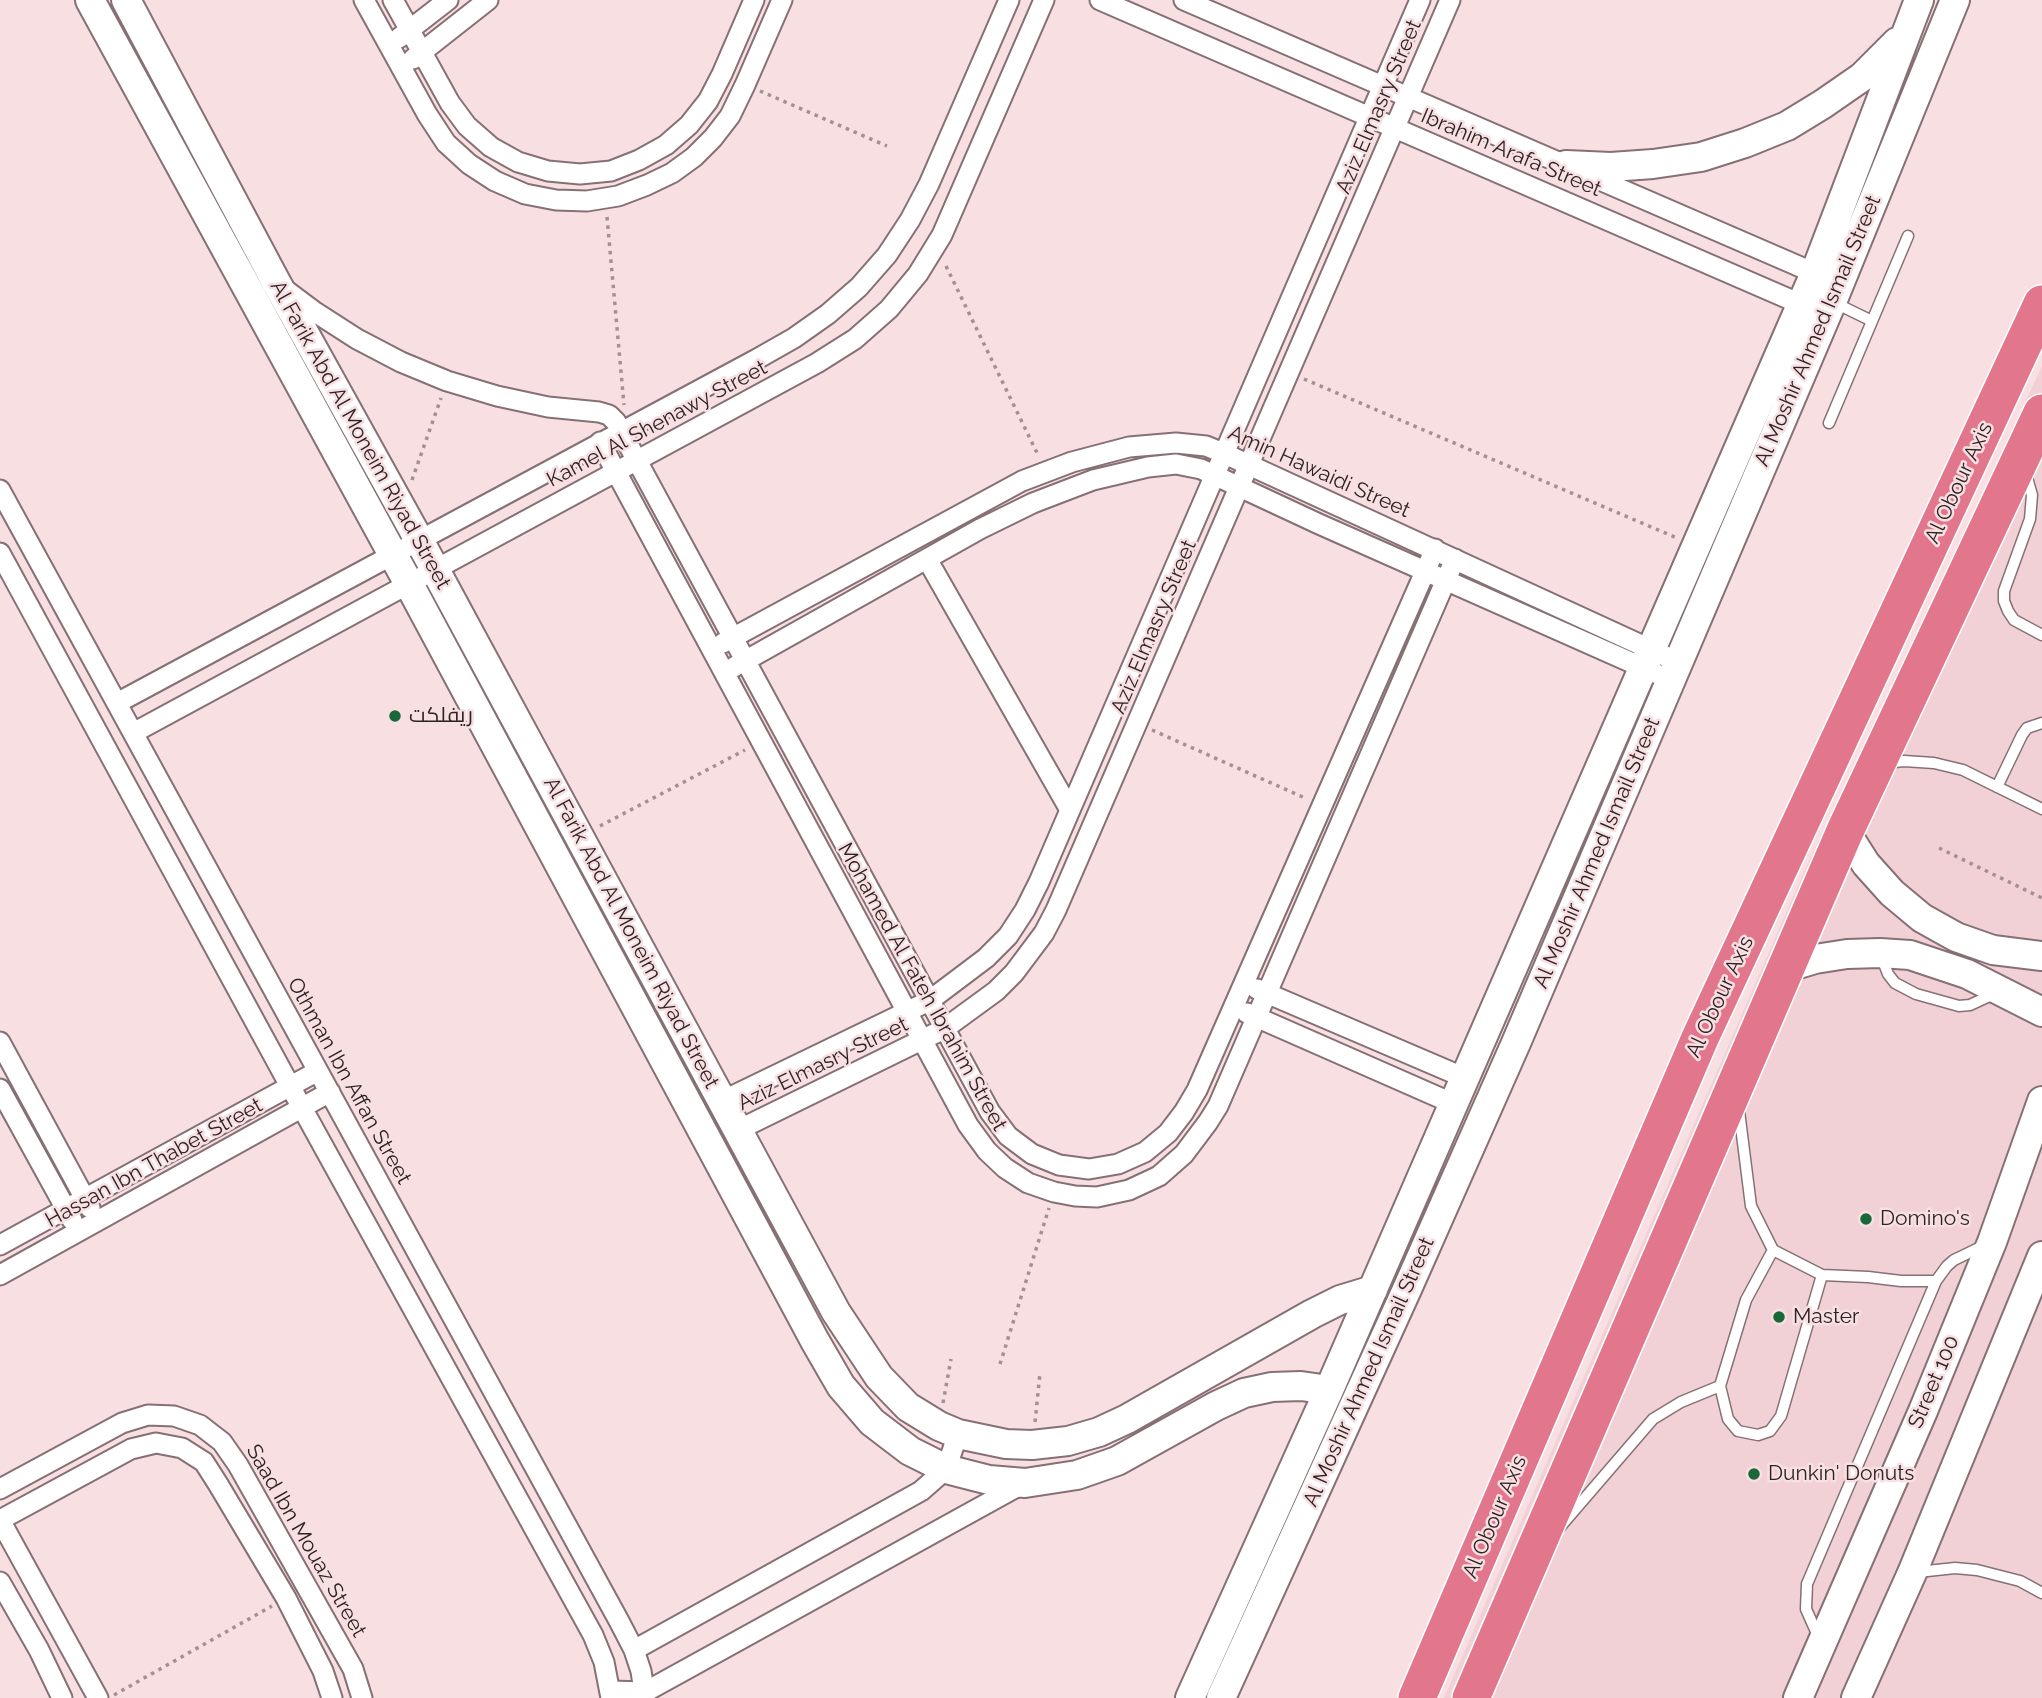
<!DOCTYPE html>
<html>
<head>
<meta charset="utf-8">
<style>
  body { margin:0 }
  canvas { display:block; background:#f8dfe2 }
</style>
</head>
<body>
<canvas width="2042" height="1698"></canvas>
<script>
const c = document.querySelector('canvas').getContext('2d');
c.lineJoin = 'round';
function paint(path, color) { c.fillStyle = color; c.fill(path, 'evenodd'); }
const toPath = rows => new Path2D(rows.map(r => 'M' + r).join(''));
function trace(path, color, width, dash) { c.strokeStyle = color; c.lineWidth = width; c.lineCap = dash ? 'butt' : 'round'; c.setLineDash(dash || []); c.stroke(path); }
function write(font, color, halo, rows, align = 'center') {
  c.font = font + ' Raleway,Cairo,sans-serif'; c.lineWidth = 5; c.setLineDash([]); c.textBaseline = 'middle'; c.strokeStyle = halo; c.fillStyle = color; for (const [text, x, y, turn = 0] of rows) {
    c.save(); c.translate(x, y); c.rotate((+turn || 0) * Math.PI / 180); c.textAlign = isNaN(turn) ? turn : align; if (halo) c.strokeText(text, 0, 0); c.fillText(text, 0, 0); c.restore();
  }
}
const built = toPath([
  [2042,366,2042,1698,1444,1698,1807,865]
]);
const path = toPath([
  [760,91,887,146],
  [607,217,624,405],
  [946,266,1039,457],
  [1304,379,1677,538],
  [412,480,441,398],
  [1152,730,1305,798],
  [600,826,745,750],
  [1939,848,2042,898],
  [1000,1364,1049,1208],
  [943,1403,951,1359],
  [1035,1422,1040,1373],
  [114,1695,272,1606]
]);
const lane = toPath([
  [1833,302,1872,321],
  [1829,423,1908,236],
  [2025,471,2032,495,2030,519,2004,591,2004,601,2008,611,2014,620,2042,635],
  [1886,763,1904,761,1934,763,1963,770,2042,809],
  [1997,787,2022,735,2027,728,2042,723],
  [1881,956,1888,974,1895,983,1916,994,1959,1006,1970,1005,1996,993],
  [1739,1111,1751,1206,1773,1250,1822,1275,1868,1277,1901,1281,1936,1281],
  [1773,1250,1746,1300,1720,1386,1728,1419,1738,1431,1758,1435,1770,1431,1781,1416,1822,1275],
  [1560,1527,1653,1419,1681,1402,1720,1386],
  [1918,1572,1955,1568,1977,1570,2020,1581,2042,1593],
  [1818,1636,1806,1609,1807,1584,1936,1281,1947,1266,1954,1260,1985,1245]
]);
const street = toPath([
  [364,0,427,114,446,143,469,164,495,181,525,194,556,200,587,201,618,196,647,185,672,173,694,157,713,138,730,116,745,85,782,0],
  [393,0,450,103,467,126,491,147,518,162,548,171,580,174,611,171,639,160,666,145,689,125,708,101,722,74,754,0],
  [1100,0,1812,309],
  [1184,0,1826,278],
  [399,38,448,0],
  [413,59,488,0],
  [283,288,315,312,357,339,401,362,447,381,497,396,548,407,599,412,609,415,616,422,990,1112,1008,1136,1032,1154,1059,1165,1089,1169,1118,1164,1145,1152,1168,1133,1184,1112,1197,1090,1435,549],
  [600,442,968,1125,987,1151,1005,1168,1028,1183,1054,1192,1075,1196,1097,1197,1129,1190,1159,1176,1184,1154,1208,1122,1218,1106,1455,559],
  [0,490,619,1621,634,1650,641,1671,645,1698],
  [0,553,290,1086,593,1635,604,1662,611,1698],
  [927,559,1070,810],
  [723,643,1022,481,1072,462,1129,447,1176,443,1206,446,1223,453,1678,662],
  [734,667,980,529,1033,503,1093,480,1148,467,1176,464,1201,469,1319,524,1655,673],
  [117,703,757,359,794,338,828,314,859,287,887,255,910,220,929,184,1009,0],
  [133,733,817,363,855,339,889,309,918,274,942,235,1044,0],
  [1257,989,1465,1078],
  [1247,1013,1454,1104],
  [0,1042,90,1208],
  [0,1089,72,1220],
  [722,1101,929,1001,986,958,1008,936,1025,910,1039,882,1420,0],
  [738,1130,944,1029,996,991,1014,973,1044,933,1056,910,1450,0],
  [0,1245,318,1071],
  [0,1275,330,1092],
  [0,1489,122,1423,148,1415,174,1416,200,1425,222,1442,238,1465,353,1669,362,1698],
  [0,1520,131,1449,156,1443,182,1448,204,1462,218,1484,286,1598,323,1671,332,1698],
  [0,1520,98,1698],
  [0,1582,39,1650,62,1698],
  [634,1650,921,1491,946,1469,958,1434],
  [611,1691,645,1692,1024,1483]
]);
const secondary = toPath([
  [90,0,409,584,815,1341,841,1386,872,1422,910,1451,946,1469,989,1480,1025,1483,1077,1475,1117,1461,1216,1406,1244,1393,1272,1387,1301,1386,1329,1390],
  [126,0,276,282,419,540,836,1312,879,1377,908,1407,939,1426,958,1434,1006,1444,1032,1445,1068,1441,1099,1432,1127,1419,1312,1314,1340,1300,1373,1290],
  [1566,165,1611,167,1653,164,1701,157,1745,143,1787,126,1823,104,1862,77,1897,42],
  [1845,831,1866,864,1892,893,1922,918,1956,937,1993,950,2042,956],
  [1785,968,1815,959,1847,954,1880,953,1910,955,1967,974,2042,1012],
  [1190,1698,1329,1390,1815,273,1919,0],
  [1221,1698,1408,1287,1516,1043,1832,302,1955,0],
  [1798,1698,1923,1411,1992,1242,2042,1101],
  [1856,1698,1912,1573,2042,1256]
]);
const highway = toPath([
  [1417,1698,1700,1038,2042,304],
  [1471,1698,1845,831,2042,413]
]);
const markers = [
  [395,716,7,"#1a6737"],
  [1866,1219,7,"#1a6737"],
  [1779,1317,7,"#1a6737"],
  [1754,1474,7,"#1a6737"]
];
const streetNames = [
  ["Aziz Elmasry Street",1379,107,-67],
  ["Ibrahim Arafa Street",1511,153,23],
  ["Al Moshir Ahmed Ismail Street",1818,331,-67],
  ["Kamel Al Shenawy Street",657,424,-28],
  ["Al Farik Abd Al Moneim Riyad Street",360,435,61],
  ["Amin Hawaidi Street",1319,472,24],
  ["Al Obour Axis",1959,483,-65],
  ["Aziz Elmasry Street",1154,627,-67],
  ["Al Moshir Ahmed Ismail Street",1597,853,-67],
  ["Al Farik Abd Al Moneim Riyad Street",631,933,62],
  ["Mohamed Al Fateh Ibrahim Street",922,987,61],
  ["Al Obour Axis",1720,997,-65],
  ["Aziz Elmasry Street",823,1064,-26],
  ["Othman Ibn Affan Street",349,1081,61],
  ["Hassan Ibn Thabet Street",154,1163,-29],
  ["Al Moshir Ahmed Ismail Street",1369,1372,-66],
  ["Street 100",1934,1382,-67],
  ["Al Obour Axis",1495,1517,-67],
  ["Saad Ibn Mouaz Street",306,1541,60]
];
const poiNames = [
  ["ريفلكت",409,716],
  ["Domino's",1880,1219],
  ["Master",1793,1317],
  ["Dunkin' Donuts",1768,1474]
];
paint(built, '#f2d1d6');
trace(lane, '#867074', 13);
trace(street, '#867074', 23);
trace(secondary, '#867074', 32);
trace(highway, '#fff', 40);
trace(path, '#a29092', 3.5, [3.5, 5]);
trace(lane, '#fff', 10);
trace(street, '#fff', 19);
trace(secondary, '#fff', 28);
trace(highway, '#e1768c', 37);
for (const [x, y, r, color] of markers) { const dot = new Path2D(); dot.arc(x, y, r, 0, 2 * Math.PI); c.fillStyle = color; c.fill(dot); trace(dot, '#f8dfe2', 2.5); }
write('21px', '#2c2324', '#f8dfe2', streetNames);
write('21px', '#2c2324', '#f8dfe2', poiNames, 'left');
</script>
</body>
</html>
